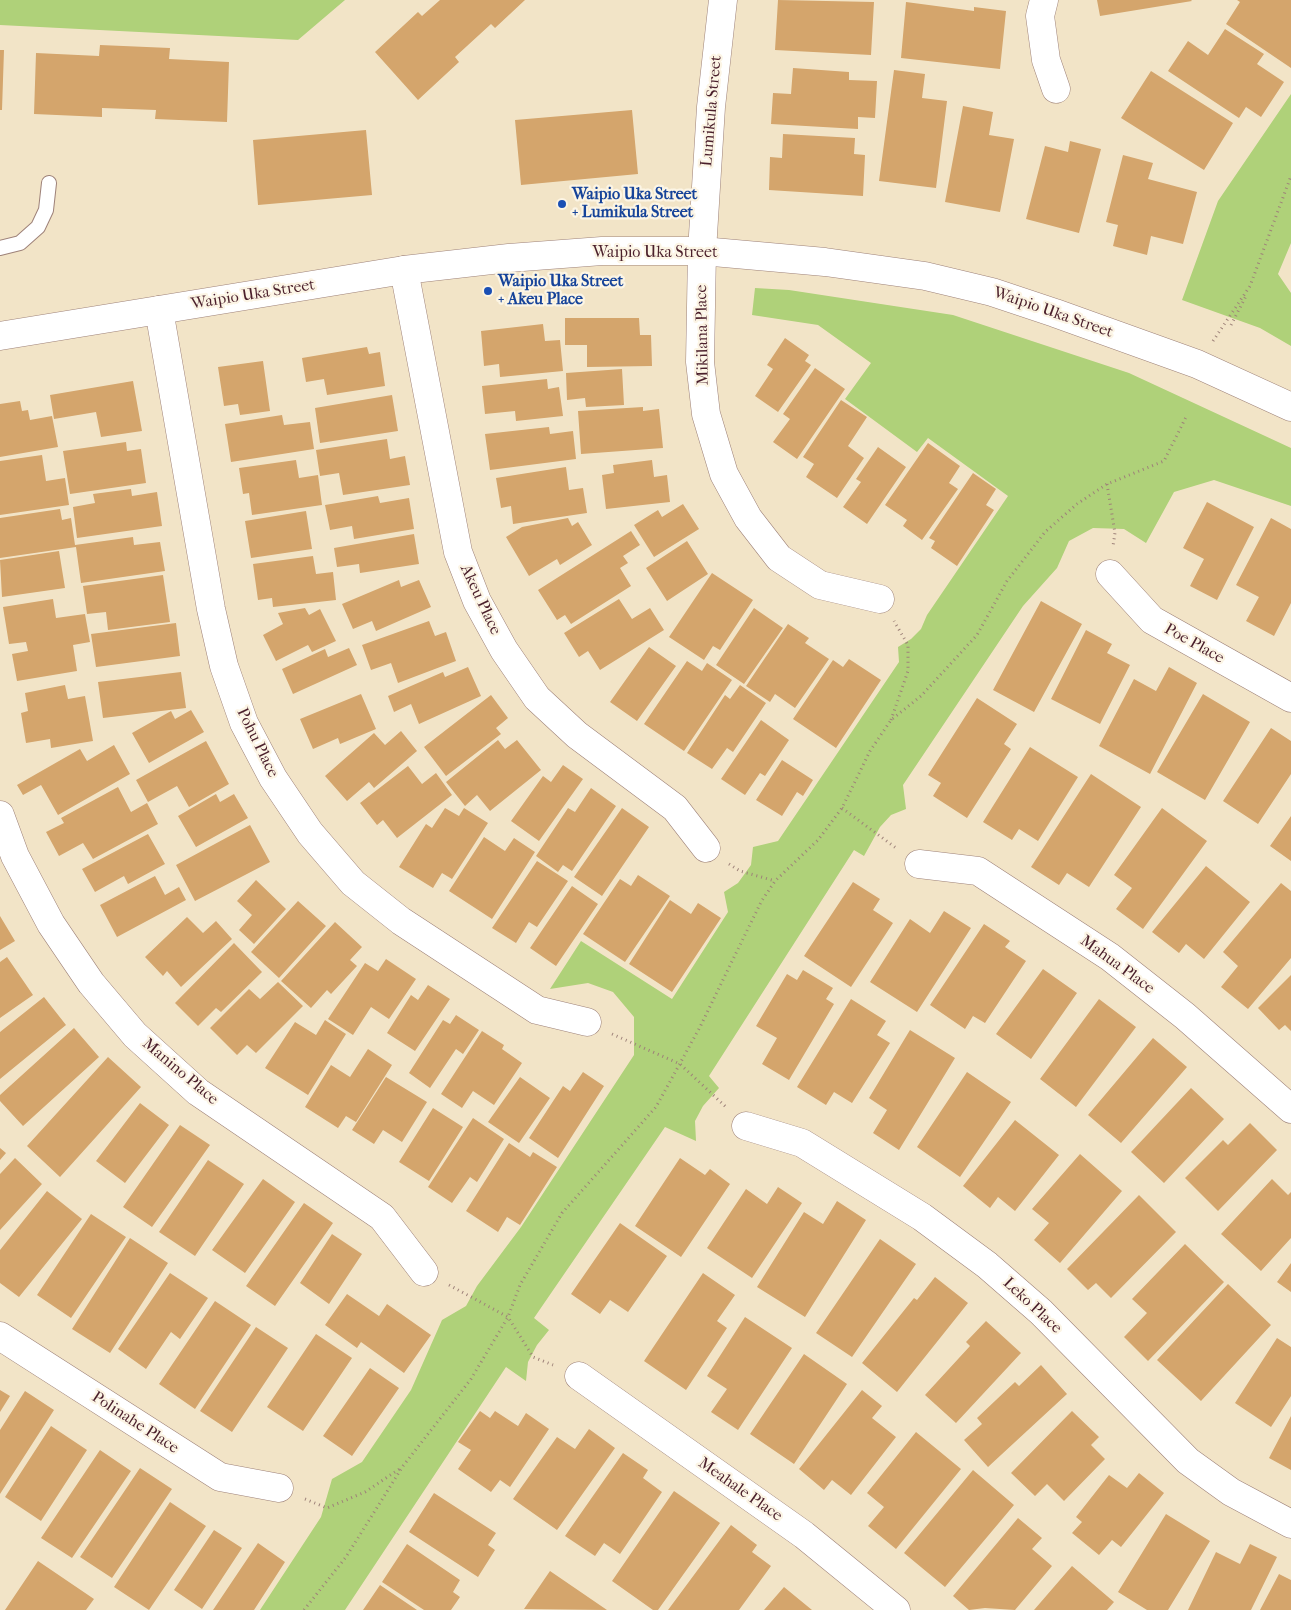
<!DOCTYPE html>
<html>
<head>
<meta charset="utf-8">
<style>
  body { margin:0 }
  canvas { display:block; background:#f2e4c7 }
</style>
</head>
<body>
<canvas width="1291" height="1610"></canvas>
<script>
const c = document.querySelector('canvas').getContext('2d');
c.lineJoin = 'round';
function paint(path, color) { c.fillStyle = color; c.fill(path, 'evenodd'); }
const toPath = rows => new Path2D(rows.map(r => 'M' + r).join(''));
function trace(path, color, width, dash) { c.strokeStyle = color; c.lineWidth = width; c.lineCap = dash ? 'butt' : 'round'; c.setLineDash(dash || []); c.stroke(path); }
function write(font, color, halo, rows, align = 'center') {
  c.font = font + ' "IM FELL French Canon",serif'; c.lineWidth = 4.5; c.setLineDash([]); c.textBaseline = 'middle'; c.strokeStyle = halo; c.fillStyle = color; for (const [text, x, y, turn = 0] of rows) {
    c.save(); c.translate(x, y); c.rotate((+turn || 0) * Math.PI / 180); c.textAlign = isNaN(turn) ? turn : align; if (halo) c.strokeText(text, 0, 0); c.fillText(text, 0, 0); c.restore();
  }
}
const green = toPath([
  [0,0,345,0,298,40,0,25],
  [1291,94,1291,243,1278,274,1291,293,1291,346,1260,328,1182,300,1218,201],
  [755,288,789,290,953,315,1129,373,1291,448,1291,506,1214,480,1174,492,1146,543,1124,529,1093,528,1069,541,1057,568,1023,606,903,785,906,809,891,815,880,827,864,856,854,850,709,1076,719,1088,703,1106,695,1121,696,1141,665,1127,534,1318,549,1330,537,1345,528,1362,526,1381,506,1367,345,1610,260,1610,321,1517,332,1479,362,1462,411,1390,442,1320,466,1306,477,1286,521,1227,634,1055,634,1017,613,992,588,983,550,989,581,941,672,999,728,912,724,892,738,883,751,865,753,847,778,841,899,662,898,647,911,639,921,629,927,615,1008,496,928,438,917,452,845,399,871,363,818,325,752,315]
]);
const building = toPath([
  [440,0,525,0,495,28,491,24,455,57,459,62,418,100,375,52,418,12,422,16],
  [778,0,874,2,871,55,775,50],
  [1097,0,1191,0,1192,1,1100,16],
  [1237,0,1291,0,1291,68,1226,24,1240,2],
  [906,2,974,11,974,7,1006,11,1000,69,901,58],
  [1225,29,1264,54,1257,64,1284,82,1261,117,1246,107,1239,118,1168,71,1188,41,1208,55],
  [100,45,170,48,169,59,229,62,227,122,155,119,156,110,102,108,102,117,34,114,36,53,99,56],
  [0,50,4,50,2,110,0,110],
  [793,68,849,72,849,80,877,81,875,118,858,117,858,129,771,124,773,93,791,94],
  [894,70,925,74,922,98,947,101,936,188,879,181],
  [1151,71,1233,123,1204,170,1121,118],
  [963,106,993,112,989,135,1014,139,1000,212,945,202],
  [632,110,638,174,521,185,515,120],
  [366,130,372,195,258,205,253,140],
  [783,134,855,138,854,154,865,155,863,196,769,190,770,157,782,158],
  [1070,141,1101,149,1079,233,1026,219,1045,146,1068,152],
  [1123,155,1153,163,1148,179,1197,192,1183,244,1151,236,1147,255,1113,246,1118,225,1106,222],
  [565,318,639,318,640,335,651,335,652,366,587,367,587,345,565,345],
  [543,324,545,341,560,340,563,371,500,377,499,364,484,366,481,331],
  [785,338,809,355,805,361,811,365,778,412,755,396,773,369,767,365],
  [367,347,369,354,380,352,385,386,327,395,324,379,306,382,302,358],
  [263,361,270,411,240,415,238,404,224,406,218,367],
  [815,368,845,389,797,459,773,442,790,419,783,414],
  [622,369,624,405,586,407,585,398,567,400,566,373],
  [547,379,548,389,559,387,563,416,516,421,515,411,485,414,482,386],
  [133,381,142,431,101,437,96,412,54,419,50,395],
  [392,395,398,431,320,443,315,408],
  [841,400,867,417,848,446,864,458,837,498,806,477,814,464,803,457],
  [20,401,22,411,28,410,30,420,52,416,58,447,0,457,0,404],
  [643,407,643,411,659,409,663,448,581,454,578,411],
  [282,415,284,425,310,422,314,449,231,462,225,424],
  [549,427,550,434,573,431,576,459,490,470,485,434],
  [387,439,390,459,405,456,410,485,343,495,339,473,320,476,316,450],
  [126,442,127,451,141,449,146,483,70,494,63,451],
  [928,443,960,466,949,483,958,489,922,540,903,526,907,520,885,505],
  [878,447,906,467,867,524,843,507,861,482,856,479],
  [42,455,46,481,65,478,69,505,0,515,0,461],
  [296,460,299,478,318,475,322,505,252,515,249,493,243,494,239,468],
  [652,460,654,477,667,475,670,502,606,509,602,475,614,473,613,465],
  [566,467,569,490,583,488,587,513,513,524,511,506,501,508,496,478],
  [973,473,996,489,986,505,994,510,957,566,931,548,935,541,929,538],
  [131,489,132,496,157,492,162,526,77,538,73,507,95,503,93,494],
  [378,496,380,503,409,498,414,529,354,539,352,526,330,530,325,505],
  [1207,502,1254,527,1217,600,1190,586,1204,559,1183,548],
  [683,504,699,529,654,557,634,525,658,510,662,517],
  [60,509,62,520,71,518,75,545,133,537,134,545,160,542,165,571,81,583,76,547,0,558,0,518],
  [306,511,312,549,251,558,245,521],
  [568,518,572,526,578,522,592,545,560,565,557,559,529,576,506,537,522,527],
  [1271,518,1291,529,1291,603,1274,636,1246,621,1259,597,1236,585],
  [631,531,640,545,623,556,628,563,620,568,631,586,571,624,565,615,557,620,538,590],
  [414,534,419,564,360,573,359,564,337,567,334,548],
  [687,541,708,574,667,601,646,568],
  [59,551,65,588,2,597,0,560],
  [313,556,316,574,333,572,336,600,273,607,272,598,258,600,253,564],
  [712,573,753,600,720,650,713,646,704,660,669,637],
  [163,575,170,622,108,630,106,612,87,614,83,586],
  [399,580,401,587,419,580,431,607,376,631,372,621,353,629,342,604],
  [53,599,56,618,85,614,90,642,73,645,77,671,17,681,12,654,28,651,26,642,9,644,3,607],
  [619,599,632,619,650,608,664,630,600,670,588,651,579,657,564,633],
  [1041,601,1082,624,1034,712,993,690],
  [305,608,309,615,320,609,336,641,312,652,308,645,276,661,263,635,283,624,278,613],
  [754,608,783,628,744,684,716,665],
  [429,621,435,636,446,632,456,661,398,683,391,663,371,670,362,645],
  [176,623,180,656,96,667,91,634],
  [788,624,809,638,805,643,829,659,795,708,775,694,770,702,746,686],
  [1086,630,1112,644,1107,653,1130,665,1100,724,1051,699],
  [649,647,676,666,637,721,610,702],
  [349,648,357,665,293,694,282,669,325,649,328,657],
  [849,659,881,680,836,748,793,719,833,660,843,667],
  [687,661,702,671,707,663,732,680,684,751,644,724],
  [468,667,481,696,419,724,411,704,394,712,388,696,443,672,445,677],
  [1169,667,1197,683,1150,774,1099,746,1134,679,1156,691],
  [181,672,186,708,103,718,98,682],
  [65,685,68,699,85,696,93,741,51,748,50,739,26,743,21,713,28,711,25,693],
  [740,685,766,703,733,752,727,748,712,769,687,753,725,695,730,699],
  [361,694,376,729,340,744,338,738,313,749,300,719],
  [1203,694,1250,722,1205,800,1157,772],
  [491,695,508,718,496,728,501,734,446,776,424,747],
  [977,698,1017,724,1004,744,1011,749,967,818,933,796,941,783,928,775],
  [191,710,204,732,149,763,132,733,171,711,175,719],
  [761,720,789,740,765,776,760,773,745,795,721,779],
  [1271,728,1291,741,1291,774,1258,824,1223,801],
  [401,731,417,751,374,788,369,782,347,801,325,776,374,733,385,745],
  [498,740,505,749,517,740,541,770,490,811,477,795,465,806,446,782],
  [206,741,229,784,189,807,177,786,148,802,136,780],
  [114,745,130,774,58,815,41,785,23,795,17,785,80,749,87,761],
  [1030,747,1078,777,1038,841,1019,829,1012,840,983,822],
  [782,760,813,780,803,796,797,792,782,816,756,800],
  [563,765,583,779,539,841,511,821,543,776,551,782],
  [408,766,422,784,436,773,452,795,397,838,383,820,377,825,360,803],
  [1091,774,1141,807,1089,887,1067,873,1059,885,1031,867],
  [118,787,131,812,147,803,158,824,93,859,83,843,59,856,46,832,64,823,61,818],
  [591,788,616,806,572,871,563,865,558,872,536,856,568,808,575,812],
  [216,794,220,802,234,794,248,818,196,847,178,816],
  [445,808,459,816,464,808,488,823,452,879,442,873,433,888,399,867,426,824,432,828],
  [622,808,649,827,602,896,574,877],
  [1162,808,1207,841,1143,929,1116,909,1132,888,1114,875],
  [1291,816,1291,861,1270,846],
  [250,825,270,862,195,901,176,865],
  [148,834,165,864,128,884,124,876,95,892,82,869],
  [484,837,505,851,514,838,535,852,492,919,449,891],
  [537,861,568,881,537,927,529,922,516,943,492,928],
  [1206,866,1250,902,1204,959,1186,944,1179,953,1152,932],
  [638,875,670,896,625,962,583,934,620,879,631,886],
  [155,876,165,895,179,887,186,900,117,937,100,905],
  [256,880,286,909,254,944,239,930,252,915,237,901],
  [853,882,880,899,873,910,893,923,851,987,804,956],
  [1281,883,1291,891,1291,958,1248,1009,1221,987,1238,966,1223,952],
  [572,886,598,904,556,966,530,948],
  [670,900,691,914,698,903,721,918,672,992,629,964],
  [298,901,326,926,279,978,251,952],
  [944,911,971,928,917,1012,870,982,910,919,930,933],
  [0,916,15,941,0,950],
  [187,917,203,933,216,921,232,939,181,987,167,971,163,976,145,957],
  [335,922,362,947,350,960,357,966,331,994,327,990,311,1008,281,981],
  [984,924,1010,941,1005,947,1026,961,985,1023,973,1016,965,1029,930,1005],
  [234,943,262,972,221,1012,216,1008,198,1026,175,1003],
  [7,957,33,995,0,1018,0,962],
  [386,959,416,979,389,1019,371,1007,353,1035,328,1019,365,963,378,971],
  [1043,969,1077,993,1031,1059,996,1034],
  [803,970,833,988,826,999,834,1004,789,1080,762,1064,777,1038,756,1026,787,974,797,980],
  [1291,975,1291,1031,1285,1025,1279,1030,1258,1008],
  [278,982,303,1006,256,1053,247,1045,237,1055,210,1028,249,989,260,999],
  [428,985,450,999,415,1051,387,1033,411,995,418,1000],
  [44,997,66,1025,0,1079,0,1032],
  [851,999,886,1021,877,1035,890,1043,852,1103,834,1092,826,1105,797,1087],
  [1099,999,1136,1027,1076,1107,1040,1079],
  [456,1015,479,1030,463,1054,456,1049,430,1088,409,1073,443,1020,450,1024],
  [325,1020,346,1034,308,1095,265,1068,295,1022,316,1035],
  [74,1028,99,1057,23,1126,0,1101,0,1095],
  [910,1030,955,1058,899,1150,873,1133,887,1110,869,1098],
  [482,1031,504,1045,502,1049,522,1063,494,1105,473,1091,462,1108,441,1094],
  [1153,1038,1187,1067,1121,1143,1088,1115],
  [368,1049,392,1065,356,1122,346,1116,338,1128,305,1107,331,1065,350,1077],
  [108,1057,141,1087,60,1177,27,1146],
  [583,1072,604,1086,558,1158,529,1138,563,1086,570,1091],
  [967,1072,1011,1102,960,1177,917,1147],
  [386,1077,427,1102,402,1142,383,1130,374,1144,352,1130],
  [520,1077,550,1098,519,1143,488,1122],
  [1191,1088,1224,1119,1164,1183,1131,1152],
  [140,1103,169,1125,125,1183,96,1161],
  [433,1108,463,1127,429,1181,399,1162],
  [473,1118,504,1139,477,1182,470,1177,452,1203,428,1187],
  [1015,1120,1059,1155,1015,1211,998,1197,990,1208,963,1186],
  [1250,1123,1277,1150,1218,1211,1185,1178,1223,1140,1228,1145],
  [180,1125,210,1145,152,1227,123,1207],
  [509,1143,530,1157,533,1152,557,1167,520,1225,507,1217,498,1232,466,1211],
  [0,1148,6,1153,0,1160],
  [1080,1154,1122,1191,1060,1263,1034,1240,1049,1223,1032,1209],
  [15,1158,42,1184,0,1230,0,1174],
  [680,1158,705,1175,710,1169,730,1184,681,1257,635,1226],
  [208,1160,244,1184,195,1256,159,1232],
  [263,1179,295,1202,245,1273,212,1250],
  [1272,1179,1288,1195,1291,1192,1291,1238,1261,1271,1221,1234],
  [778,1187,802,1203,752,1278,707,1248,746,1189,767,1204],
  [47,1191,82,1219,19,1297,0,1283,0,1250],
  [1139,1195,1176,1232,1111,1298,1096,1283,1088,1290,1067,1269],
  [837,1201,866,1220,805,1317,757,1287,804,1212,823,1224],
  [304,1203,333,1223,275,1306,246,1286],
  [91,1214,126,1237,71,1318,37,1295],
  [620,1223,667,1256,628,1312,610,1300,600,1314,571,1294],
  [332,1234,362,1254,329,1304,300,1283],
  [130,1238,168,1263,110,1353,72,1329],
  [880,1239,916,1264,852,1357,816,1333],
  [1185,1244,1224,1282,1148,1361,1124,1337,1147,1313,1132,1299],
  [1291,1263,1291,1292,1277,1282],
  [170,1273,208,1298,180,1339,171,1332,146,1369,118,1349],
  [703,1273,735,1295,717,1321,727,1328,686,1390,644,1361],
  [935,1277,968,1303,897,1392,862,1363,914,1298,917,1300],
  [1228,1284,1271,1325,1201,1401,1157,1360],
  [347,1294,379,1316,387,1304,431,1335,404,1373,361,1342,357,1348,325,1325],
  [215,1301,251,1325,195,1409,159,1384],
  [745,1317,792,1348,738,1430,711,1412,727,1389,707,1376],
  [986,1321,1021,1353,956,1423,925,1395,970,1346,966,1342],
  [256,1327,288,1348,232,1432,200,1411],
  [316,1334,352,1358,303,1431,267,1407],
  [1277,1338,1291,1347,1291,1396,1271,1427,1235,1403],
  [804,1354,847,1384,794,1464,750,1434],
  [1041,1365,1067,1394,988,1467,964,1440,982,1424,977,1418,1015,1382,1019,1386],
  [370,1368,399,1388,352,1456,323,1436],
  [0,1390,10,1396,0,1412],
  [862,1390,882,1406,872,1418,896,1437,851,1495,832,1480,824,1490,799,1469],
  [25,1391,54,1410,0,1494,0,1430],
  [480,1411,490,1418,495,1411,518,1426,526,1413,549,1429,510,1487,500,1480,491,1492,458,1469,471,1450,458,1442],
  [1072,1411,1099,1437,1091,1445,1105,1459,1064,1501,1047,1484,1035,1496,1011,1473],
  [1291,1416,1291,1470,1269,1458],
  [51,1426,87,1450,41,1521,5,1497],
  [589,1429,615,1448,557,1530,513,1499,557,1437,575,1449],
  [916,1432,961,1469,896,1549,868,1526,884,1507,867,1493],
  [100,1450,131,1471,72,1558,41,1538],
  [623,1453,648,1470,643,1478,662,1492,620,1554,604,1543,595,1556,565,1536],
  [140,1468,172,1489,112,1578,80,1557],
  [973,1470,1014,1505,945,1587,904,1553],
  [1139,1473,1164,1493,1121,1547,1112,1540,1099,1555,1072,1533,1082,1522,1076,1517,1109,1475,1127,1488],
  [674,1491,720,1523,658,1610,653,1610,612,1581],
  [434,1493,496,1533,488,1545,495,1550,478,1577,409,1532],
  [170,1502,206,1526,149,1610,114,1587],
  [1166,1514,1210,1541,1168,1610,1147,1610,1118,1592],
  [1018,1518,1042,1538,1032,1549,1052,1566,1015,1610,985,1608,969,1610,953,1596],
  [731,1525,757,1545,752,1552,771,1566,739,1610,668,1610],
  [214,1530,242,1548,202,1609,174,1590],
  [258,1543,285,1562,254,1610,213,1610],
  [407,1544,460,1580,453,1592,460,1597,451,1610,424,1610,382,1582],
  [1250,1544,1277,1557,1251,1610,1188,1610,1216,1552,1240,1564],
  [38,1561,94,1599,86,1610,5,1610],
  [1072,1566,1114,1602,1107,1610,1034,1610],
  [550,1571,607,1610,524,1609],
  [1279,1574,1291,1580,1291,1610,1260,1610],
  [380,1585,417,1610,363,1610],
  [784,1587,812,1610,764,1610]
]);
const path = toPath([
  [1231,325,1246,296],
  [1213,341,1250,286,1291,176],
  [1107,484,1115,533,1113,546],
  [891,720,908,671,908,645,894,621],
  [842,808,896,848],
  [729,864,740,871,775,881],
  [612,1034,680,1064,727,1108],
  [449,1285,508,1317,533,1357,553,1365],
  [305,1499,327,1508,365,1492,401,1468],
  [304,1610,346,1557,403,1466,471,1379,508,1317,520,1285,562,1213,656,1107,700,1027,761,902,775,881,818,840,842,808,870,751,891,720,921,696,977,635,1007,581,1045,532,1077,504,1107,484,1164,461,1186,417]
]);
const service = toPath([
  [0,248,20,243,38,227,46,210,49,183]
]);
const minor = toPath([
  [723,0,711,107,702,251,700,362,706,414,724,474,748,518,779,558,820,585,880,599],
  [1044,0,1040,16,1046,60,1056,89],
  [404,270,458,552,477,601,504,650,537,698,577,735,675,808,706,848],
  [159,310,211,609,224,666,244,723,273,778,310,833,353,883,401,921,537,1010,587,1022],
  [1110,574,1152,620,1291,698],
  [0,815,15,856,51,924,91,983,135,1035,198,1092,382,1217,424,1272],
  [919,864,978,871,1110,957,1185,1016,1291,1109],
  [746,1126,802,1143,922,1217,987,1265,1041,1312,1188,1461,1231,1492,1291,1524],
  [0,1336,220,1477,279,1488],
  [579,1376,804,1535,896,1610]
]);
const tertiary = toPath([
  [0,336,404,270,509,258,602,251,702,251,825,262,925,276,992,292,1055,313,1197,364,1291,407]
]);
const markers = [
  [562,204,5,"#1a4fb4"],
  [488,291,5,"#1a4fb4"]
];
const streetNames = [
  ["Lumikula Street",712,111,-85],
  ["Waipio Uka Street",655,253],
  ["Waipio Uka Street",253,295,-9],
  ["Waipio Uka Street",1053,313,19],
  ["Mikilana Place",703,335,-91],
  ["Akeu Place",480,600,65],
  ["Poe Place",1194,644,29],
  ["Pohu Place",257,743,64],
  ["Mahua Place",1117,965,36],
  ["Manino Place",180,1072,40],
  ["Leko Place",1032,1306,43],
  ["Polinahe Place",135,1423,33],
  ["Meahale Place",740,1490,35]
];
const transitNames = [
  ["Waipio Uka Street",572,195],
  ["+ Lumikula Street",572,213],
  ["Waipio Uka Street",498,282],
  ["+ Akeu Place",498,300]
];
paint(green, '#afd179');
paint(building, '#d4a56c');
trace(service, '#9e8279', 16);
trace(minor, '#9e8279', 29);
trace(tertiary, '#9e8279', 29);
trace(path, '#9e8279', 3, [1, 4]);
trace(service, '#fff', 14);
trace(minor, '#fff', 28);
trace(tertiary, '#fff', 28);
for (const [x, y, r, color] of markers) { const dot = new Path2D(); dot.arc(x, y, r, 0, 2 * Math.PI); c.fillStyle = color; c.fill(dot); trace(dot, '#fcf5e5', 2); }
write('16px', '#4a1f2b', '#fcf5e5', streetNames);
write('bold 16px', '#164399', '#fcf5e5', transitNames, 'left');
</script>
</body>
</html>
